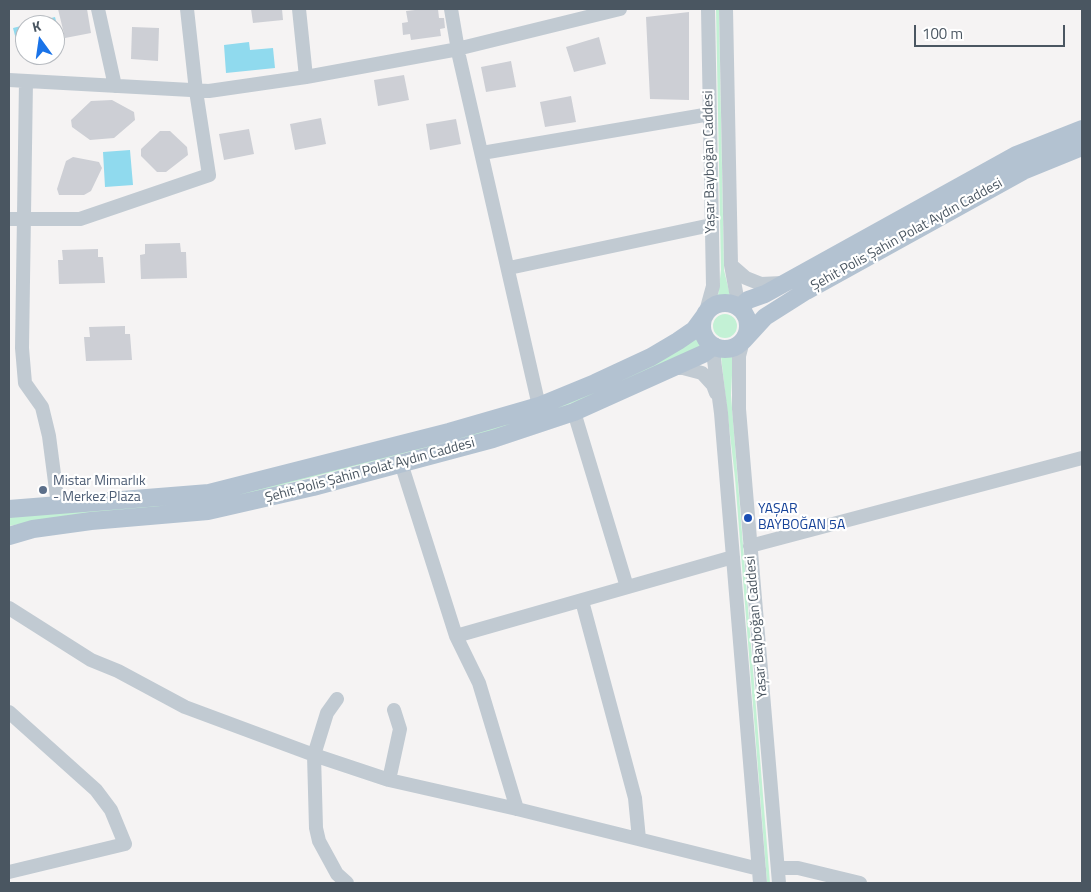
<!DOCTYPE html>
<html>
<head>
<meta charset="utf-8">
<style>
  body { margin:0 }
  #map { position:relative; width:1091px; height:892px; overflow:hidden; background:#f5f3f3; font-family:"Titillium Web",sans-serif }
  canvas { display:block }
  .frame { position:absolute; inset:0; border:10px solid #4a5661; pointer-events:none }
  .north { position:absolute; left:15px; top:15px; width:50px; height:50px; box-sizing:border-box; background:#fff; border:1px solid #b7bbc0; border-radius:50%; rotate:346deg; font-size:14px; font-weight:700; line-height:20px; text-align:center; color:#4a5661 }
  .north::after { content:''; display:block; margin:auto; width:18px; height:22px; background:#1a73e8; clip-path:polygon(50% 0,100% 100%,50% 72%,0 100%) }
  .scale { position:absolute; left:914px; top:25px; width:151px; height:22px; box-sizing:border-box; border:2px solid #4a5661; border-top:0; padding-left:6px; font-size:15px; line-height:18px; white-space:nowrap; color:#4a5661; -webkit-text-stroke:4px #fff; paint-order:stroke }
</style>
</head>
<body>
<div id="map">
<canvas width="1091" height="892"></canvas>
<div class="frame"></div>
<div class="north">K</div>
<div class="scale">100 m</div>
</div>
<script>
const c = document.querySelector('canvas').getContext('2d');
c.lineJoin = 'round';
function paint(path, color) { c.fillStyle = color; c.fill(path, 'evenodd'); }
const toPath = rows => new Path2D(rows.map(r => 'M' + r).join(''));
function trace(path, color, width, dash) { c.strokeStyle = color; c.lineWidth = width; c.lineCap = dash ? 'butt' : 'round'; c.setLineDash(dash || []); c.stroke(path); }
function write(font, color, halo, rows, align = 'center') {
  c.font = font + ' "Titillium Web",sans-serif'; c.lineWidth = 4.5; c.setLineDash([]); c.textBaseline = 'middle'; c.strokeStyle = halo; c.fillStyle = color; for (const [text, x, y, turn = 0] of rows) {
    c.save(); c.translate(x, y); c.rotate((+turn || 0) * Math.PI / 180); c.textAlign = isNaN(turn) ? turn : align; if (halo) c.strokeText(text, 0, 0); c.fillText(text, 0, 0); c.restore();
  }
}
const green = toPath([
  [716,9,719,9,719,16,724,270,730,295,718,296,721,270],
  '713 326a12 12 0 1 1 24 0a12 12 0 1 1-24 0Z',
  [697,335,702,347,583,399,514,425,231,498,193,505,65,516,9,526,9,516,231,496,514,422],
  [733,355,731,395,770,883,767,883,735,478,721,357]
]);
const water = toPath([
  [55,17,61,40,55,41,55,25,25,25],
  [25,25,25,49,19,51,13,28],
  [249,42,250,50,273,48,275,68,226,73,224,45],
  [130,150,133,185,105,187,103,152]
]);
const building = toPath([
  [58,9,87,9,91,33,65,38],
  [251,9,282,9,283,20,253,23],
  [424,9,438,9,439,18,444,18,445,28,440,29,441,36,411,40,410,34,403,35,402,23,408,22,406,11],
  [689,12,689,100,650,99,646,17],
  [132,27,159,28,158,61,131,59],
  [599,37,606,64,574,72,566,47],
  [511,61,516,87,486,92,481,67],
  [404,75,409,100,378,106,374,80],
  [571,96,576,122,545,127,540,102],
  [112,100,134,112,135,120,114,138,90,140,72,127,71,120,91,101],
  [321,118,326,144,295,150,290,124],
  [456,119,461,144,430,150,426,124],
  [249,129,254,154,224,160,219,134],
  [160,131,170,131,187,147,188,155,166,172,157,172,141,156,141,149],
  [73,157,99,162,102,168,91,191,84,195,59,195,57,189,66,161],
  [180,243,181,252,186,252,187,278,141,279,140,255,145,254,145,244],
  [98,249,98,257,103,257,105,283,59,284,58,260,63,260,62,250],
  [125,326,125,334,130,334,132,360,86,361,84,337,90,337,89,327]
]);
const minor = toPath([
  [98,9,115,86],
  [299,9,306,77],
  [451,9,459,56,539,406],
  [726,9,731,265,739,308],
  [9,80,209,91,306,77,453,50,620,9],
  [26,81,22,348,25,383,42,407,49,436,58,505],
  [482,153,710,114],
  [9,219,80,219,209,175,196,91,187,9],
  [731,265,746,278,761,284,782,283],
  [509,268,711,225],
  [705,315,713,286,708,9],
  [743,341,739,356,739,409,779,883],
  [714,346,714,360,721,413,760,883],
  [671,368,683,368,702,373,713,385,716,393],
  [574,412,627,587],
  [401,463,456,636,479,683,517,809],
  [750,546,1082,458],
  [582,601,635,798,639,839],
  [9,608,91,660,118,671,185,707,314,755,389,780,517,809,759,869],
  [456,636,733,557],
  [337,699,327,713,314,755,316,828,319,841,337,874,347,883],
  [9,712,96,790,111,810,125,844,9,872],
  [389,780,400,729,394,710],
  [778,868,798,868,860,883]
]);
const major = toPath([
  '702 326a23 23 0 1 1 46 0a23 23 0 1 1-46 0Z',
  [739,308,748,300,765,294,1016,155,1082,129],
  [743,341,765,317,806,291,1023,171,1082,147],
  [9,509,209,493,449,432,539,406,595,383,651,357,678,341,694,330,705,315],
  [9,536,33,529,91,521,208,511,313,487,493,439,574,412,703,354,714,346]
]);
const markers = [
  [43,490,5,"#5c6f8a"],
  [748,518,5,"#1a4fb4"]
];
const streetNames = [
  ["Yaşar Bayboğan Caddesi",710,162,-91],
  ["Şehit Polis Şahin Polat Aydın Caddesi",907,235,-29],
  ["Şehit Polis Şahin Polat Aydın Caddesi",370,471,-15],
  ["Yaşar Bayboğan Caddesi",757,627,-95]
];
const serviceNames = [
  ["Mistar Mimarlık",53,482],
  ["- Merkez Plaza",53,498]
];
const transitNames = [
  ["YAŞAR",758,510],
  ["BAYBOĞAN 5A",758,526]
];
paint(green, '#c3f1d5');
paint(water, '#90daee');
paint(building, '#cdcfd5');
trace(minor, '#c1cad2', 14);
trace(major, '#b3c2d1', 18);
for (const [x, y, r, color] of markers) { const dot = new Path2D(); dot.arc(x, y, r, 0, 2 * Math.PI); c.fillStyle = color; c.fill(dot); trace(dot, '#fff', 2); }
write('14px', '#4a5661', '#fff', streetNames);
write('14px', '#4e5e75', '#fff', serviceNames, 'left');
write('14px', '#164399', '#fff', transitNames, 'left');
</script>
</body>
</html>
